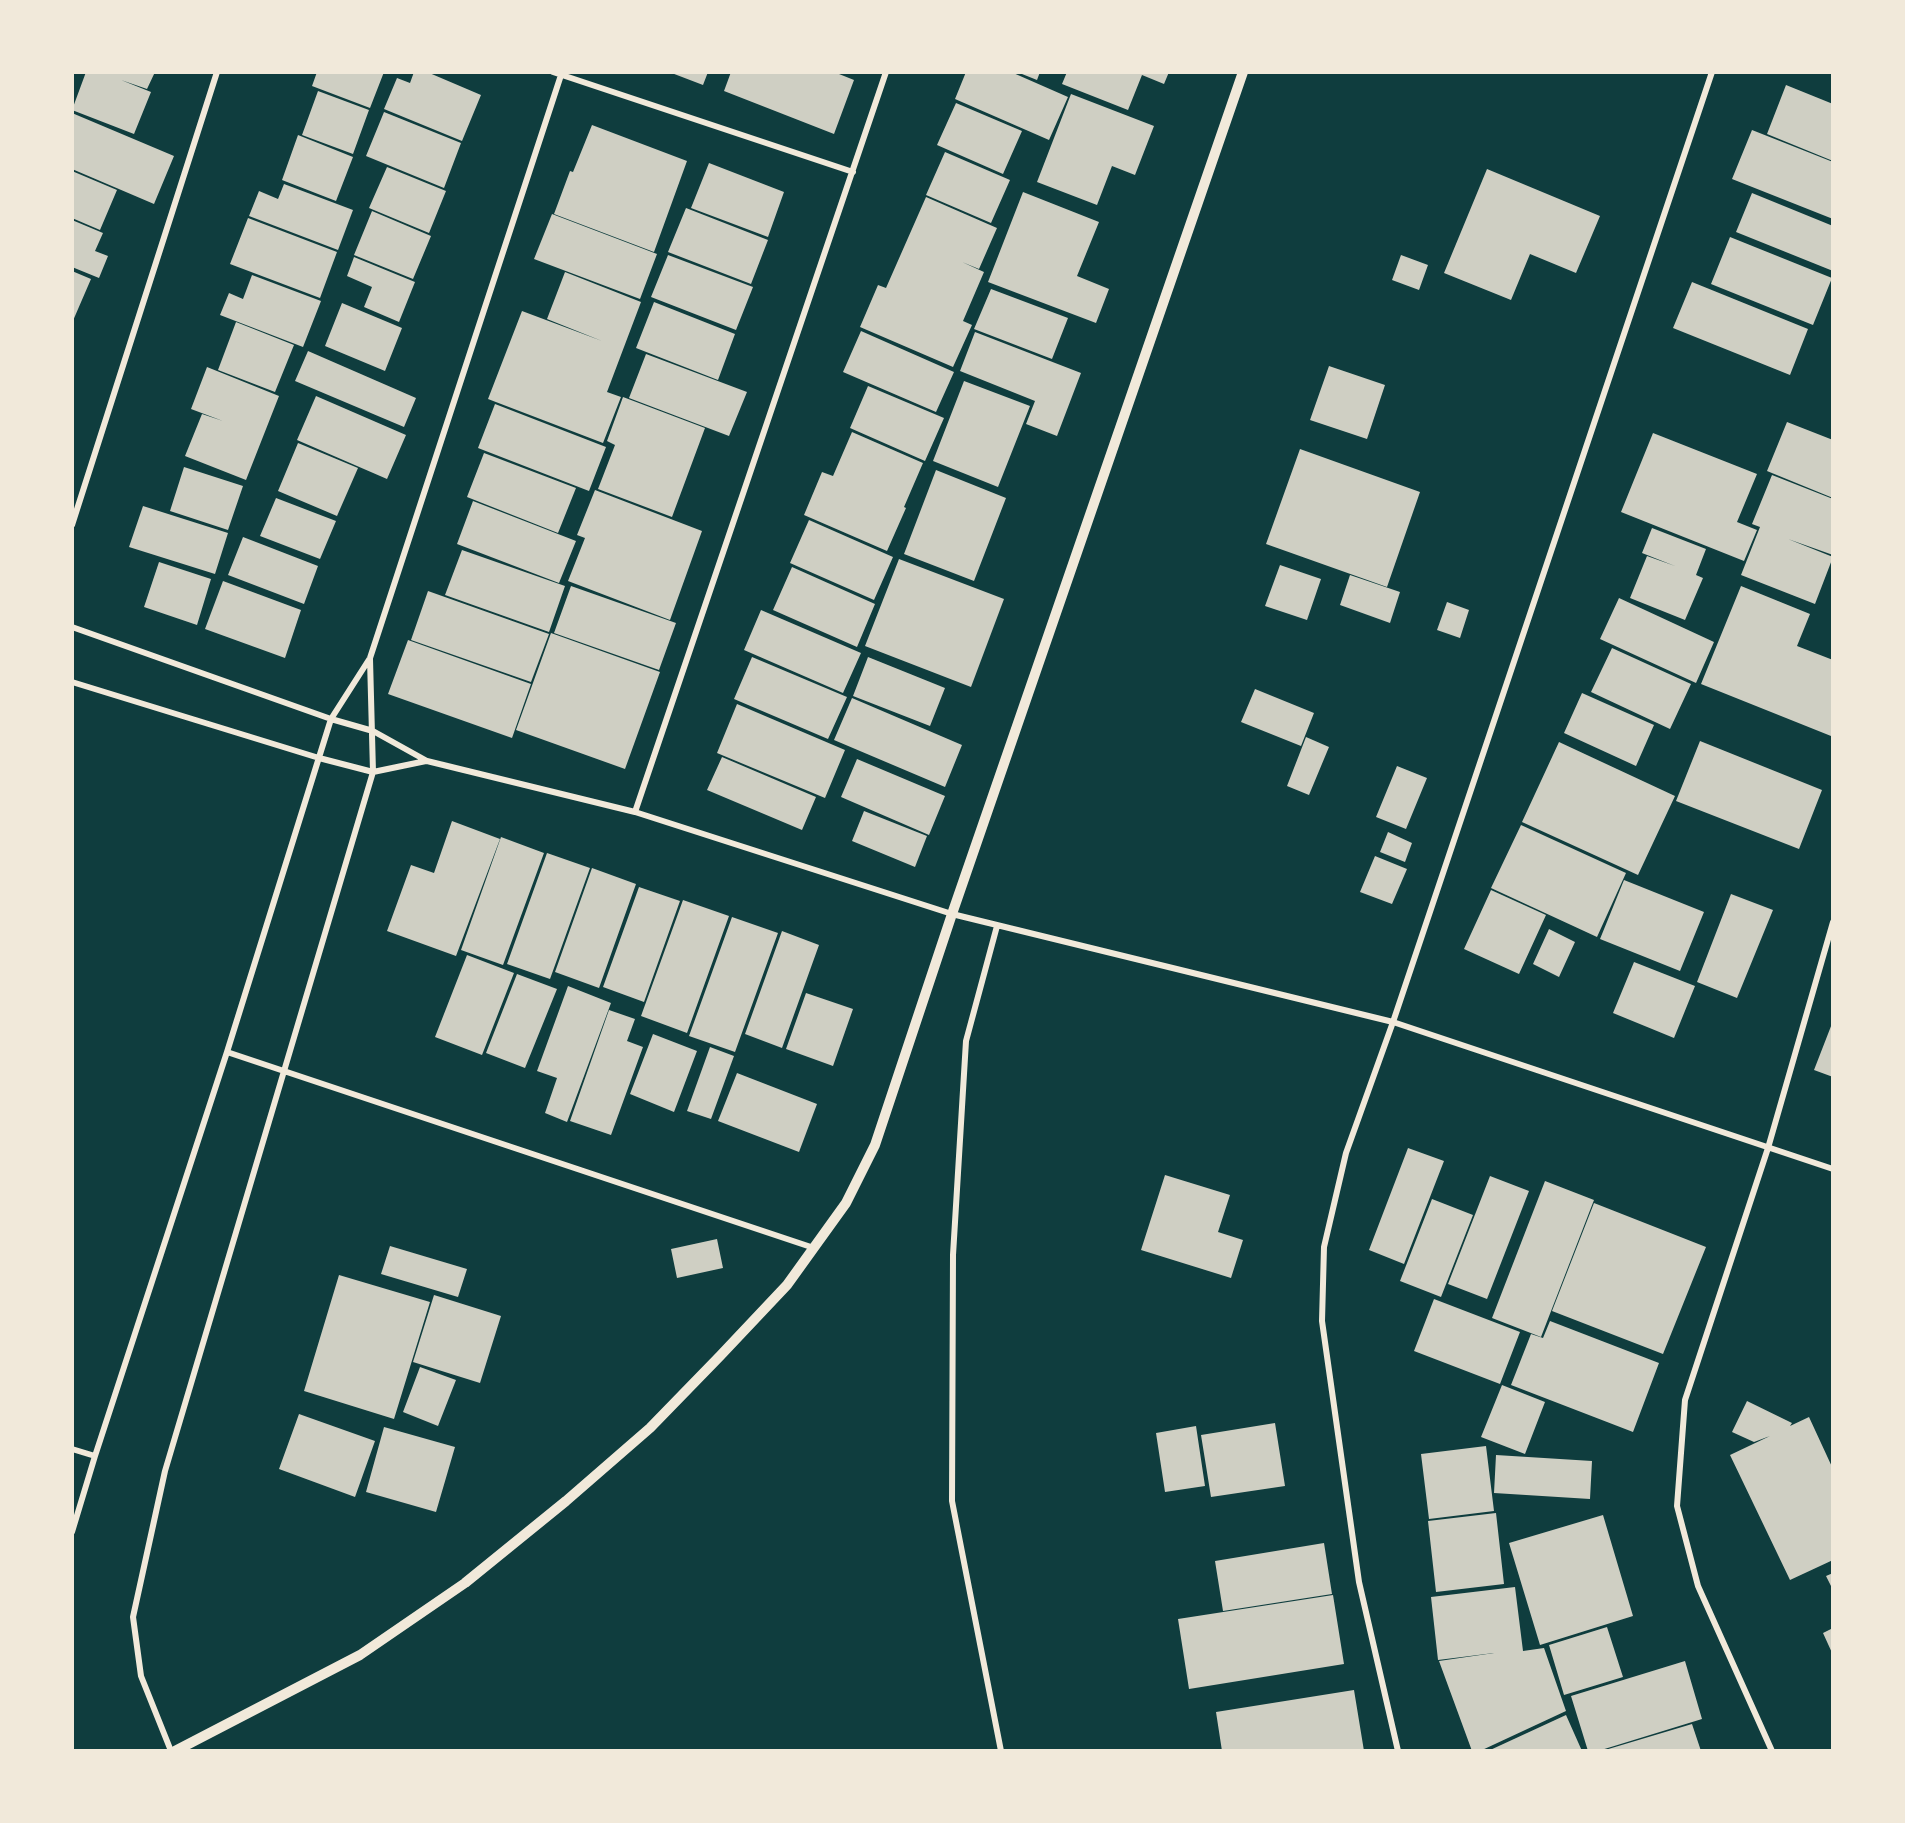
<!DOCTYPE html>
<html>
<head>
<meta charset="utf-8">
<style>
  body { margin:0 }
  #map { position:relative; width:1905px; height:1823px; overflow:hidden; background:#0f3d3e; font-family:"Exo 2",sans-serif }
  canvas { display:block }
  .frame { position:absolute; inset:0; border:74px solid #f1e9da; pointer-events:none }
</style>
</head>
<body>
<div id="map">
<canvas width="1905" height="1823"></canvas>
<div class="frame"></div>
</div>
<script>
const c = document.querySelector('canvas').getContext('2d');
c.lineJoin = 'round';
function paint(path, color) { c.fillStyle = color; c.fill(path, 'evenodd'); }
const toPath = rows => new Path2D(rows.map(r => 'M' + r).join(''));
function trace(path, color, width, dash) { c.strokeStyle = color; c.lineWidth = width; c.lineCap = dash ? 'butt' : 'round'; c.setLineDash(dash || []); c.stroke(path); }
const building = toPath([
  [86,72,155,72,147,89,121,80,151,92,134,134,72,110],
  [317,72,384,72,370,108,312,86],
  [414,72,427,72,481,95,462,141,384,109,397,78,410,83],
  [669,72,708,72,703,85],
  [731,72,834,72,854,80,834,134,724,91],
  [966,72,1011,72,1068,97,1049,140,955,99],
  [1017,72,1040,72,1037,80],
  [1067,72,1169,72,1164,84,1142,75,1128,110,1062,84],
  [1786,85,1833,104,1833,161,1767,134],
  [318,91,369,110,353,154,302,135],
  [1071,94,1154,126,1135,175,1112,166,1097,205,1037,182],
  [956,103,1022,131,1003,174,937,145],
  [384,112,461,143,444,188,366,156],
  [72,113,174,156,154,204,72,169],
  [592,125,687,161,654,252,554,214,570,171,573,172],
  [1752,130,1833,162,1833,219,1732,179],
  [298,135,353,157,336,201,282,180],
  [945,152,1010,180,991,223,926,195],
  [709,163,784,192,768,237,691,208],
  [387,167,446,191,429,233,369,208],
  [1487,169,1600,216,1576,273,1530,254,1511,300,1444,273],
  [72,171,117,190,100,230,72,218],
  [284,184,353,210,338,250,249,216,259,191,278,199],
  [1023,192,1099,222,1077,276,1109,289,1096,323,988,282],
  [1752,193,1833,226,1833,271,1736,232],
  [926,197,997,228,979,269,962,262,984,272,963,321,972,325,953,367,860,327,878,285,886,288],
  [686,208,768,240,751,284,668,252],
  [372,211,431,236,413,279,354,255],
  [552,214,657,254,640,299,534,259],
  [248,218,337,252,320,298,230,264],
  [72,220,103,233,95,251,108,256,99,278,72,267],
  [1730,237,1832,278,1813,325,1711,284],
  [668,255,753,287,736,330,651,297],
  [1401,255,1428,265,1419,290,1392,280],
  [354,257,415,282,399,322,364,307,372,287,347,276],
  [72,271,91,279,72,323],
  [565,272,641,302,607,392,621,397,603,443,488,399,522,311,602,341,547,319],
  [252,275,321,301,303,347,220,315,229,293,243,299],
  [1692,282,1808,329,1790,375,1673,328],
  [991,289,1068,318,1052,359,974,329],
  [654,302,735,334,718,380,636,348],
  [342,303,402,328,385,371,325,346],
  [236,322,294,345,275,392,218,370],
  [861,331,954,372,936,412,843,372],
  [975,332,1081,373,1057,436,1026,424,1035,401,960,371],
  [308,351,416,398,404,427,295,381],
  [646,354,747,392,729,436,629,398],
  [1329,366,1385,385,1367,439,1310,420],
  [207,367,279,396,246,480,185,456,202,414,223,421,191,409],
  [964,381,1030,406,998,487,933,461],
  [868,386,944,418,925,461,850,428],
  [316,396,406,435,387,479,297,440],
  [623,397,705,428,672,517,598,489,615,445,607,441],
  [495,404,606,447,589,491,478,448],
  [1787,422,1833,440,1833,498,1767,471],
  [852,432,923,463,904,507,906,508,887,551,804,515,822,472,833,476],
  [1653,433,1757,474,1737,522,1757,530,1744,561,1621,512],
  [298,443,358,468,337,516,278,491],
  [1300,449,1420,492,1387,587,1266,544],
  [484,453,576,488,558,533,467,497],
  [184,467,243,486,228,530,170,511],
  [936,470,1006,498,974,581,904,554],
  [1772,475,1833,499,1833,555,1788,539,1833,557,1815,604,1741,575,1760,527,1752,524],
  [595,490,702,531,670,620,568,581,585,538,577,535],
  [276,498,336,521,320,559,260,536],
  [473,501,576,541,559,583,457,544],
  [143,506,228,533,215,574,129,547],
  [809,520,893,557,874,600,790,563],
  [1652,528,1706,549,1696,575,1703,578,1685,620,1630,598,1647,556,1675,566,1642,553],
  [243,537,318,566,304,604,228,575],
  [462,550,565,586,549,632,445,595],
  [899,559,1004,599,971,687,865,646],
  [159,562,211,579,197,625,144,607],
  [1280,565,1321,579,1307,620,1265,606],
  [792,567,875,604,857,647,773,610],
  [1350,575,1400,592,1390,623,1340,605],
  [223,581,301,610,285,658,205,629],
  [571,586,676,623,659,670,554,633],
  [1741,586,1810,614,1797,646,1833,660,1833,730,1831,736,1701,684],
  [428,591,549,634,531,682,411,640],
  [1619,598,1714,642,1696,683,1600,639],
  [1447,602,1469,610,1460,638,1437,630],
  [761,610,861,653,843,693,744,650],
  [551,633,660,672,625,769,516,730],
  [408,640,531,684,512,738,388,694],
  [1612,648,1691,684,1670,729,1591,692],
  [752,657,847,697,828,739,734,699],
  [868,657,945,688,930,726,853,696],
  [1255,689,1314,713,1301,746,1241,722],
  [1582,693,1654,725,1636,766,1564,733],
  [852,698,962,745,945,787,834,740],
  [737,704,845,750,825,798,717,753],
  [1306,737,1329,747,1309,795,1287,786],
  [1700,741,1822,790,1799,849,1676,801],
  [1559,742,1675,796,1638,875,1522,822],
  [722,757,816,797,802,830,707,790],
  [857,759,945,796,929,835,841,797],
  [1397,766,1427,778,1406,829,1376,817],
  [864,811,927,836,915,867,852,841],
  [452,821,500,839,456,956,387,931,411,865,434,873],
  [1521,825,1626,873,1597,937,1491,888],
  [1388,832,1412,843,1405,862,1380,852],
  [501,837,544,853,503,965,461,950],
  [547,853,590,868,550,979,507,964],
  [1375,856,1407,869,1392,904,1360,892],
  [592,868,636,884,599,988,555,972],
  [1624,880,1704,912,1680,971,1600,939],
  [639,887,680,901,644,1002,603,987],
  [1491,890,1546,915,1519,974,1464,949],
  [1731,894,1773,910,1737,998,1697,982],
  [683,900,729,916,687,1033,641,1016],
  [732,917,778,933,735,1052,689,1036],
  [1549,929,1575,942,1559,977,1533,964],
  [782,931,819,945,782,1048,745,1034],
  [467,955,514,973,482,1055,435,1037],
  [1634,962,1695,986,1674,1038,1613,1013],
  [517,974,557,989,525,1068,486,1053],
  [568,986,611,1003,567,1122,545,1113,557,1078,537,1071],
  [806,993,853,1009,833,1066,786,1049],
  [609,1010,635,1019,627,1041,643,1047,611,1135,570,1121],
  [1833,1021,1833,1077,1814,1070],
  [653,1034,697,1051,674,1112,630,1094],
  [710,1047,734,1056,711,1119,687,1111],
  [737,1073,817,1104,799,1152,718,1121],
  [1408,1148,1444,1161,1404,1264,1369,1250],
  [1165,1175,1230,1195,1218,1232,1243,1240,1231,1278,1141,1250],
  [1490,1176,1529,1191,1487,1299,1448,1284],
  [1545,1181,1594,1200,1541,1337,1492,1318],
  [1432,1199,1473,1215,1441,1297,1400,1281],
  [1594,1203,1706,1247,1663,1354,1552,1311],
  [717,1239,723,1268,677,1278,671,1249],
  [390,1246,467,1269,458,1297,381,1274],
  [339,1275,430,1302,394,1419,304,1391],
  [434,1295,501,1316,480,1383,413,1362],
  [1434,1299,1520,1332,1500,1384,1414,1351],
  [1550,1321,1659,1363,1633,1432,1511,1385,1531,1334,1543,1338],
  [420,1367,456,1380,438,1426,403,1412],
  [1502,1385,1545,1402,1525,1454,1481,1437],
  [1747,1401,1792,1423,1790,1426,1809,1417,1833,1469,1833,1560,1790,1580,1730,1455,1770,1436,1754,1442,1732,1432],
  [299,1414,375,1441,355,1497,279,1469],
  [1275,1423,1285,1486,1211,1497,1201,1435],
  [1196,1426,1205,1486,1165,1492,1156,1433],
  [384,1427,455,1447,436,1512,366,1492],
  [1486,1446,1494,1511,1429,1519,1421,1454],
  [1496,1455,1592,1461,1590,1499,1494,1493],
  [1496,1513,1504,1584,1436,1592,1428,1521],
  [1603,1515,1633,1616,1540,1645,1509,1543],
  [1324,1543,1332,1594,1223,1611,1215,1561],
  [1833,1573,1833,1590,1826,1576],
  [1515,1587,1523,1651,1544,1648,1566,1711,1480,1751,1472,1751,1439,1661,1494,1653,1438,1660,1431,1597],
  [1333,1595,1344,1664,1189,1689,1178,1619],
  [1607,1627,1623,1677,1564,1695,1549,1645],
  [1833,1628,1833,1655,1823,1633],
  [1685,1661,1702,1719,1598,1751,1588,1751,1571,1696],
  [1354,1690,1364,1751,1222,1751,1216,1712],
  [1566,1715,1582,1751,1488,1751],
  [1692,1724,1701,1751,1605,1751,1605,1750]
]);
const minor = toPath([
  [553,72,853,172],
  [72,525,217,72],
  [72,627,331,719,373,731,427,761,635,812,952,914,1393,1022,1833,1169],
  [72,682,319,758,373,772,426,761],
  [635,812,886,72],
  [997,926,966,1041,953,1255,952,1501,1001,1751],
  [227,1052,814,1248],
  [72,1449,95,1456],
  [72,1532,95,1456,227,1052,331,719,370,658,562,72],
  [171,1751,141,1676,133,1617,165,1471,373,772,370,659],
  [1398,1751,1359,1582,1322,1321,1324,1247,1346,1153,1393,1022,1712,72],
  [1772,1751,1698,1586,1677,1506,1685,1400,1768,1148,1833,922]
]);
const tertiary = toPath([
  [175,1751,360,1655,465,1583,566,1501,650,1428,720,1356,787,1285,846,1203,875,1145,952,914,1243,72]
]);
paint(building, '#cfcfc3');
trace(minor, '#f1e9da', 6);
trace(tertiary, '#f1e9da', 10);
</script>
</body>
</html>
